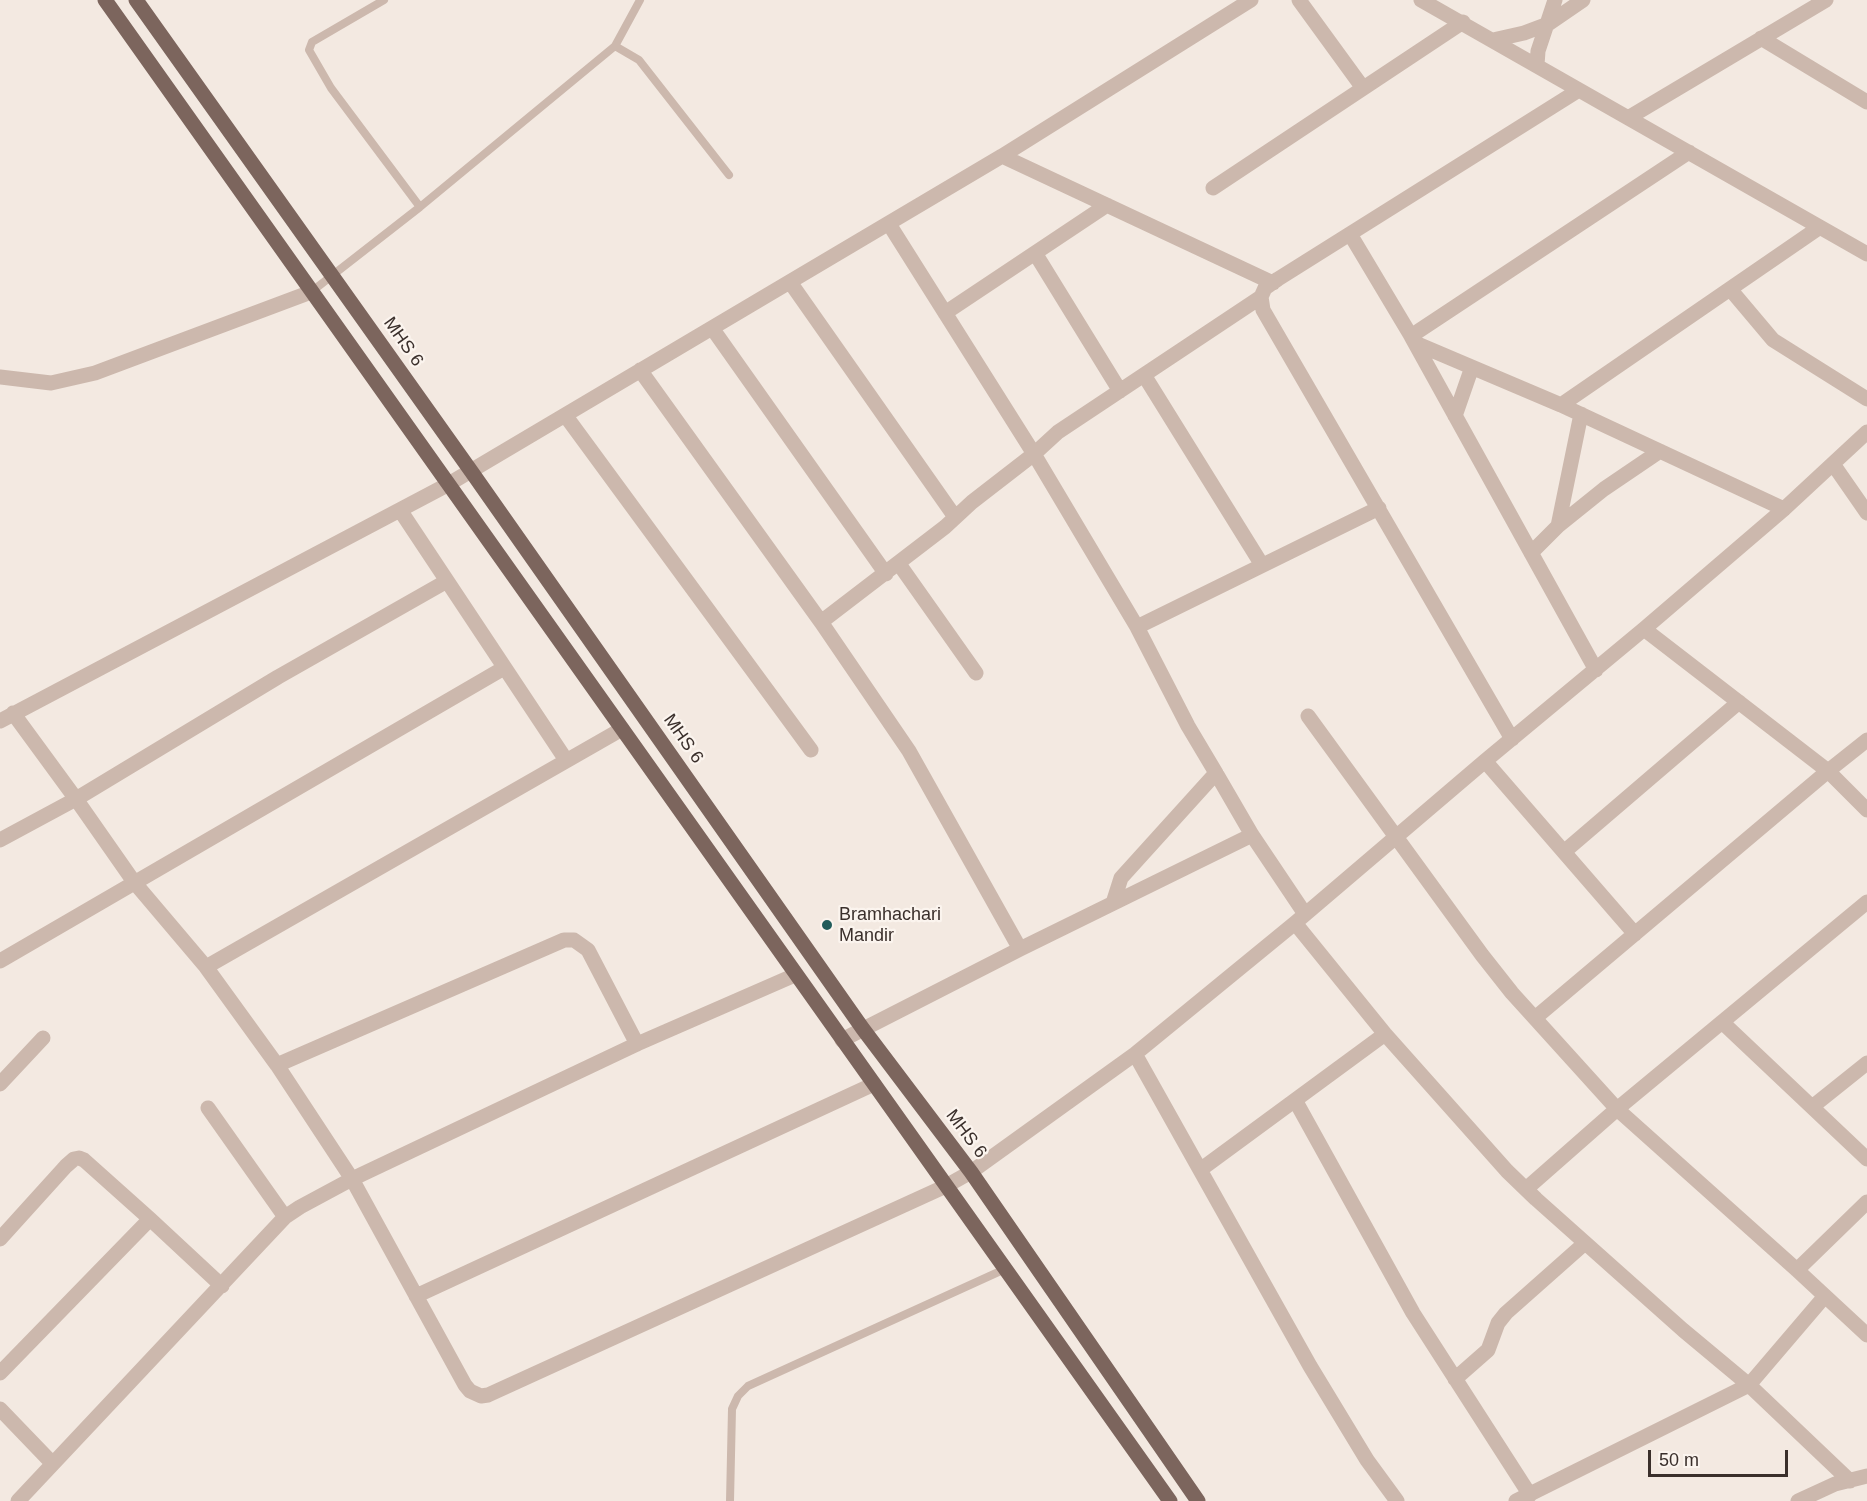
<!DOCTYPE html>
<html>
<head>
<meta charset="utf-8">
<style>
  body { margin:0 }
  #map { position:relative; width:1867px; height:1501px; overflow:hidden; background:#f3e9e1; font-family:Arial,sans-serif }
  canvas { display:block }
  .scale { position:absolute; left:1648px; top:1450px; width:140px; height:27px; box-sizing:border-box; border:3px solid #3a2f2b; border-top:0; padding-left:8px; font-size:18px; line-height:21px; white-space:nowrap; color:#3a2f2b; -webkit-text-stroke:4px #fbf4ee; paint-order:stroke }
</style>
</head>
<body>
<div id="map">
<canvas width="1867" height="1501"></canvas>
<div class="scale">50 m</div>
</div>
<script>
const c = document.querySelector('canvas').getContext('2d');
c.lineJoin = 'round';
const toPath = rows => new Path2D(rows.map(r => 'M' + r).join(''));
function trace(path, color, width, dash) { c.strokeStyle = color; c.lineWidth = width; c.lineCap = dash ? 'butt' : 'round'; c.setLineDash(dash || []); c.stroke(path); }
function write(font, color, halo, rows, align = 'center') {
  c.font = font + ' Arial,sans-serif'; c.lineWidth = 4.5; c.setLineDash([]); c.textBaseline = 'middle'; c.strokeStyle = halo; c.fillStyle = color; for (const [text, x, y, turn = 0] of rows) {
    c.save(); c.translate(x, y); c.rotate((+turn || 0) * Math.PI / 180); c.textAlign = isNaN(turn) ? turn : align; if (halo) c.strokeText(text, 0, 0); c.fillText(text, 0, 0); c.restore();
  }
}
const service = toPath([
  [384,0,312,42,309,50,331,88,420,207],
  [615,46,639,60,729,175],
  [311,292,420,207,615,46,640,0],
  [730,1501,732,1409,738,1396,748,1386,1005,1269]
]);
const minor = toPath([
  [1299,0,1363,88],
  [1421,0,1867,254],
  [1761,38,1867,102],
  [1493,40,1524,33,1548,24,1583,0],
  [1537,65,1538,51,1555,0],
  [1628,118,1826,0],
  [1002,156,1273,283],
  [1213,188,1463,22],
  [889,224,1034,454,1137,627,1188,726,1216,773,1252,835,1305,914],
  [1350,234,1411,336],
  [1035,253,1120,391],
  [790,282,955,517],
  [1730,289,1773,340,1867,399],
  [945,313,1107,205],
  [712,328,886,574],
  [1415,343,1561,405,1784,509],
  [640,370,821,622,909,751,1020,949],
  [1144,375,1262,565],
  [0,377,51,383,95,373,311,292],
  [1561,405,1820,227],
  [565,415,811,750],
  [1455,416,1472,367],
  [1833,464,1867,513],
  [400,510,566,760],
  [1558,526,1581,414],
  [1531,553,1558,526,1604,489,1660,451],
  [899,564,976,673],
  [821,622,945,527,972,502,1034,454,1058,432,1261,297],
  [1137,627,1379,508],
  [1644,629,1828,771,1867,810],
  [1596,670,1411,336,1689,152],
  [13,713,76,799,134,882,206,967,277,1065,352,1179,465,1385,470,1391,481,1396,488,1395,946,1186,971,1172,1135,1054,1295,923,1485,761,1644,629,1784,509,1867,432],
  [1308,716,1482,955,1512,993,1617,1109,1797,1270,1867,1335],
  [0,721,447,485,1002,156,1251,0],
  [1512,739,1263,310,1261,297,1265,288,1278,279,1579,90],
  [1485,761,1635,934],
  [0,840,76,799,278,677,447,581],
  [1565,851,1739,702],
  [1113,903,1121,878,1216,773],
  [1295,923,1385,1034,1507,1171,1536,1199,1683,1330,1749,1385,1850,1481],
  [0,961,504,668],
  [206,967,622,729],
  [1535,1018,1828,771,1867,740],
  [1722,1022,1867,1159],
  [842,1040,1020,949,1252,835],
  [1135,1054,1310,1366,1367,1460,1397,1501],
  [277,1065,564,940,574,940,588,950,637,1044],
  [0,1084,43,1038],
  [1295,1100,1413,1313,1530,1495],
  [1812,1107,1867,1063],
  [208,1108,285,1217],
  [1200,1170,1385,1034],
  [1526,1189,1617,1109,1867,902],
  [0,1239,66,1166,74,1159,79,1158,84,1160,150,1219,222,1286],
  [1797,1270,1867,1202],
  [416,1296,874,1084],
  [0,1373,150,1219],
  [1455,1379,1488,1350,1498,1323,1506,1313,1585,1243],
  [0,1409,52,1463],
  [18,1501,285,1217,300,1207,352,1179,637,1044,795,975],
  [1516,1501,1749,1385,1825,1296],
  [1798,1501,1835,1484,1867,1476]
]);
const primary = toPath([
  [105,0,1170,1501],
  [136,0,471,471,863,1029,971,1172,1198,1501]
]);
const markers = [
  [827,925,6,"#215c5b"]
];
const streetNames = [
  ["MHS 6",403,342,55],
  ["MHS 6",683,739,55],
  ["MHS 6",966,1134,53]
];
const poiNames = [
  ["Bramhachari",839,915],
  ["Mandir",839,936]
];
trace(service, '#ccb8ad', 8);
trace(minor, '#ccb8ad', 15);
trace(primary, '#7c655d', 15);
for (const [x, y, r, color] of markers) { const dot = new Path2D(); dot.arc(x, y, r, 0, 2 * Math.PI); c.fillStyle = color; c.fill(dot); trace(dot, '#fbf4ee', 2); }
write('18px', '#3a2f2b', '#fbf4ee', streetNames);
write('18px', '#3a2f2b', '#fbf4ee', poiNames, 'left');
</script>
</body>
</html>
